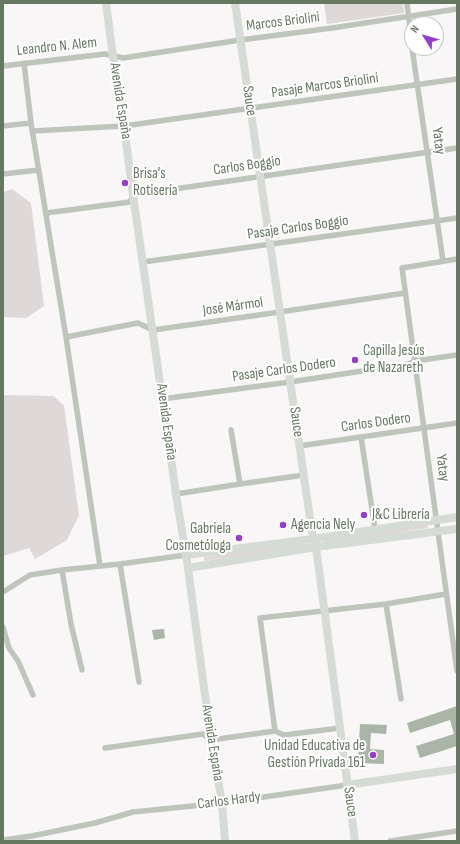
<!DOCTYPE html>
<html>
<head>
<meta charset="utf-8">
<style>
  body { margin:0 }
  #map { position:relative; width:460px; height:844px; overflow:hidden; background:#f8f6f7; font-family:"Sofia Sans Condensed",sans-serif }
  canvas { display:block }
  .frame { position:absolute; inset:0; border:4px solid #667861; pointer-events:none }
  .north { position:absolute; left:404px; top:16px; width:40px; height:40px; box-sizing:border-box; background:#fff; border:1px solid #c2c9c0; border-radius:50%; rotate:307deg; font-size:11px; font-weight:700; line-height:16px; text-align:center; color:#667861 }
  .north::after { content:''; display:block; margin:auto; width:14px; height:18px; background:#943ed0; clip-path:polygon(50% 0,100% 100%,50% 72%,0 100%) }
</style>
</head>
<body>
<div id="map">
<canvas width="460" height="844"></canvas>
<div class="frame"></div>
<div class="north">N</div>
</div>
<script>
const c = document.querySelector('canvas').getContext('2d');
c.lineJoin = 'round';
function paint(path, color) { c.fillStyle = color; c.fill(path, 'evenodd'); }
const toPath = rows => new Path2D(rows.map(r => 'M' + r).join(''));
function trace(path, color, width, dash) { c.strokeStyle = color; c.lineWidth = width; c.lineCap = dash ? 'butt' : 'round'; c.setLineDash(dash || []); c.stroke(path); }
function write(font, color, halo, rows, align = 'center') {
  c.font = font + ' "Sofia Sans Condensed",sans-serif'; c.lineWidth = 4; c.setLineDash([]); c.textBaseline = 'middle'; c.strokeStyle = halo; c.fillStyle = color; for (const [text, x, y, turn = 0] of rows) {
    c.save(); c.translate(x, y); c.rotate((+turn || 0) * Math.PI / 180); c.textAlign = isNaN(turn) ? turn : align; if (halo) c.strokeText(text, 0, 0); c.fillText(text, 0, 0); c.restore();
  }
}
const green = toPath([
  [324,3,403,3,404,13,327,24],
  [12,189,31,203,44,306,26,318,3,317,3,192],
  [3,395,54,396,64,406,79,515,67,540,35,559,29,548,3,556],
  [427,525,428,528,324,544,324,540],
  [306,541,307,546,204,561,204,557]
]);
const building = toPath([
  [164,629,165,638,154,640,152,630],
  [457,706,457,746,420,758,416,746,454,734,450,720,410,733,407,723],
  [360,724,387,725,386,734,371,733,370,749,384,750,384,764,358,763]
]);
const street = toPath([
  [407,3,412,45],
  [412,48,443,261],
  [24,63,31,123,66,337,100,566],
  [3,66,105,54,123,58,240,40,332,28,457,9],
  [3,126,31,123],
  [32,131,124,126,457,79],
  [3,174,39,170],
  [46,213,130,202,133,195,457,148],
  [457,259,402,268,457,671],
  [143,262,457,218],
  [66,337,138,323,153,330,280,312,405,293],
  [162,399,290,382,408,364,415,361,457,355],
  [231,430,240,484],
  [361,437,375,529],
  [299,446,457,423],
  [176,494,240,484,304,475],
  [120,564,139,682],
  [62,570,71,624,82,670],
  [3,592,30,575,62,570,120,564,186,555],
  [386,604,401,699],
  [3,627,9,648,18,661,33,695],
  [275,731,260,618,386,604,446,594],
  [105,748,203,734,211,740,275,731,284,735,340,728],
  [3,840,32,836,95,823,133,812,222,803,347,785],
  [390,841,457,831]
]);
const secondary = toPath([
  [106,3,113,57,124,126,133,195,176,494,188,568,211,740,222,803,225,841],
  [235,3,313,539,316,547,355,841],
  [186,555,313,539,457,517],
  [188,568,316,547,457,529],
  [347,785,457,769]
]);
const markers = [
  [125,183,4,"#943ed0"],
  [355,360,4,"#943ed0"],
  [364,515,4,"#943ed0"],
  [283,525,4,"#943ed0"],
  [239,538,4,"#943ed0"],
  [373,755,4,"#943ed0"]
];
const streetNames = [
  ["Marcos Briolini",283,22,-7],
  ["Leandro N. Alem",57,47,-6],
  ["Pasaje Marcos Briolini",325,86,-8],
  ["Avenida España",120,101,81],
  ["Sauce",249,101,82],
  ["Yatay",438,141,82],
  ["Carlos Boggio",247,166,-8],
  ["Pasaje Carlos Boggio",298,228,-8],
  ["José Mármol",233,307,-8],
  ["Pasaje Carlos Dodero",284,370,-8],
  ["Avenida España",166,422,82],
  ["Sauce",296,422,82],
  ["Carlos Dodero",376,423,-8],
  ["Yatay",442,468,82],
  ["Avenida España",212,743,81],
  ["Carlos Hardy",229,801,-7],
  ["Sauce",350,802,82]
];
const poiNames = [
  ["Brisa's",133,174],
  ["Rotisería",133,191],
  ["Capilla Jesús",363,351],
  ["de Nazareth",363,368],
  ["J&C Librería",372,515],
  ["Agencia Nely",291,525],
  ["Gabriela",231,529,"right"],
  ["Cosmetóloga",231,546,"right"],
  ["Unidad Educativa de",365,746,"right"],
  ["Gestión Privada 161",365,763,"right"]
];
paint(green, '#ded8d8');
paint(building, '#aab4a7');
trace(street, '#bfc5bd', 5.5);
trace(secondary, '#d6dbd5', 8);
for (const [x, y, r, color] of markers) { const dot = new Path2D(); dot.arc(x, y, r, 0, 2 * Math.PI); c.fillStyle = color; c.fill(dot); trace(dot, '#fff', 1.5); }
write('15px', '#667861', '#fff', streetNames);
write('15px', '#667861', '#fff', poiNames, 'left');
</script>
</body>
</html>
